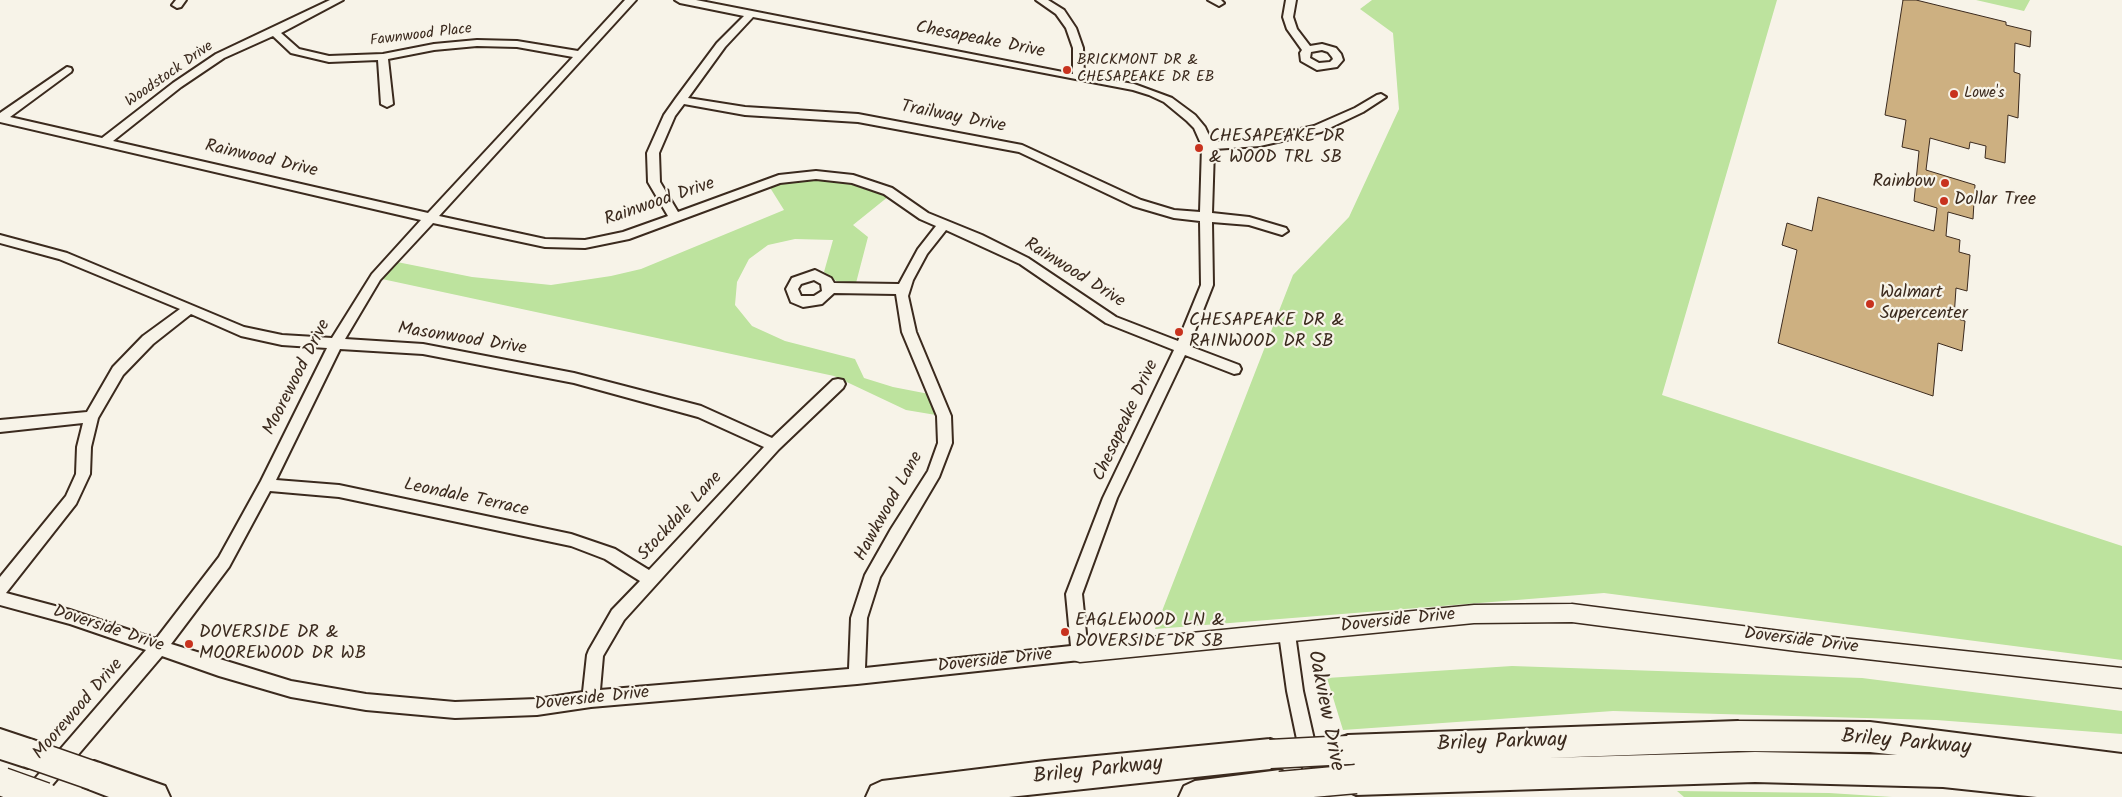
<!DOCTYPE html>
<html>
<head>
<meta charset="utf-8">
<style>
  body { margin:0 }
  canvas { display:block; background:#f7f3e8 }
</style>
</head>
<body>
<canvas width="2122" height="797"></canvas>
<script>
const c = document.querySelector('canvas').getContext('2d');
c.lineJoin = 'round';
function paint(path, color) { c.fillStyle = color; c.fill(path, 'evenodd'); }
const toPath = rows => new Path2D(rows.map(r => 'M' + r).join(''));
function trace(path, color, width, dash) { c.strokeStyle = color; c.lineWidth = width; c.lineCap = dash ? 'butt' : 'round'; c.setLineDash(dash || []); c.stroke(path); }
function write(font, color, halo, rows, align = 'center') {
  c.font = font + ' Kalam,sans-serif'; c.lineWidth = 4.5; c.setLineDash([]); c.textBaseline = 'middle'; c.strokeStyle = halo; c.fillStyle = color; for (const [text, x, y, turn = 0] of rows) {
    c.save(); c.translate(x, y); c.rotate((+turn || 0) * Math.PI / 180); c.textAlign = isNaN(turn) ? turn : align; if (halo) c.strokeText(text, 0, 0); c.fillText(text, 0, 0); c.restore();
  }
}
const green = toPath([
  [1372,0,1777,0,1662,395,2122,546,2122,660,1604,593,1155,629,1293,275,1349,217,1399,109,1393,33,1360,9],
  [1976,0,2030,0,2024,11],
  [821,178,849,181,889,196,853,225,868,237,856,283,839,283,824,272,833,240,795,239,768,245,749,259,737,282,735,305,752,326,785,341,855,359,864,378,893,387,929,394,936,415,906,410,834,376,382,279,397,262,472,277,551,285,611,276,641,269,784,210,769,186,777,183],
  [1512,666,1862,678,2122,711,2122,734,1936,720,1613,711,1343,730,1327,678],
  [1677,791,1829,793,1892,797,1684,797]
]);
const building = toPath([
  [1903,0,1916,0,2006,22,2006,25,2031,31,2030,47,2015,43,2014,72,2020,74,2018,118,2008,115,2005,163,1985,158,1986,146,1970,142,1969,149,1930,138,1926,170,1975,185,1973,219,1948,212,1946,236,1960,240,1959,252,1970,255,1967,291,1956,288,1954,318,1965,321,1962,351,1938,343,1933,396,1778,343,1797,250,1782,245,1787,223,1812,231,1818,197,1934,231,1937,208,1914,201,1919,151,1902,147,1906,120,1885,115,1903,0]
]);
const minor = toPath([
  [176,0,186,0,181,7,177,8,172,5,176,0],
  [330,0,343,0,281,33,299,49,329,56,383,54,434,44,477,40,517,41,578,51,625,0,636,0,439,216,545,239,585,240,623,232,668,216,648,182,647,153,664,115,676,98,717,43,744,16,680,3,675,0,696,0,1073,74,1073,48,1066,28,1056,14,1036,0,1048,0,1064,10,1076,28,1083,48,1084,76,1134,84,1172,98,1195,115,1205,127,1212,142,1260,138,1314,126,1355,108,1377,95,1381,94,1386,97,1363,112,1321,132,1260,146,1214,149,1212,213,1249,217,1286,228,1288,231,1282,235,1249,225,1212,222,1213,285,1189,346,1239,365,1241,369,1239,373,1234,374,1185,355,1117,498,1082,594,1088,653,1086,658,1080,660,857,684,591,707,537,715,455,718,366,710,291,697,219,676,162,656,42,797,24,797,26,789,146,650,70,624,0,605,0,577,66,496,76,474,77,447,83,423,0,432,0,420,87,412,113,367,143,336,180,309,59,259,0,243,0,235,67,253,244,327,282,335,332,338,372,274,421,220,0,122,0,113,67,67,71,68,72,70,71,72,10,117,102,138,173,83,216,54,330,0],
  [753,17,1133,90,1149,95,1164,102,1187,121,1194,128,1202,146,1200,212,1174,210,1141,200,1022,145,858,114,745,107,688,98,725,47,753,17],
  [273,36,291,53,329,62,378,60,381,104,387,107,393,104,388,59,434,50,477,46,517,47,573,57,428,213,113,141,181,87,224,58,273,36],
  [684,104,745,115,858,122,1019,152,1133,206,1174,218,1200,221,1201,285,1178,341,1116,317,1028,258,982,235,928,213,892,188,853,175,816,171,779,175,678,212,660,182,659,153,675,116,684,104],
  [816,179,852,183,884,194,920,219,936,226,918,249,899,284,834,283,831,278,815,270,792,278,786,289,791,302,803,307,822,304,834,293,896,294,902,332,937,416,938,443,928,471,891,529,865,575,851,618,849,669,600,690,603,656,624,620,779,449,843,388,845,384,843,380,838,379,833,380,772,438,701,406,574,373,423,344,345,339,380,280,433,223,545,247,585,248,629,239,780,183,816,179],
  [946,230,1020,264,1106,323,1174,350,1103,498,1066,594,1071,646,865,668,867,618,880,577,939,477,952,443,951,416,916,332,908,296,913,280,927,254,946,230],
  [814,280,821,284,822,291,814,296,801,296,798,289,801,284,814,280],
  [191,314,241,336,282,345,327,348,261,481,219,557,156,639,70,610,6,593,76,504,90,474,91,447,98,418,123,375,153,344,191,314],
  [340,349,423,354,574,383,698,417,764,447,649,570,615,549,571,534,339,485,276,480,340,349],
  [270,491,339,497,571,546,605,559,640,581,612,610,589,650,587,655,583,692,537,699,455,702,366,694,291,681,171,644,229,567,270,491],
  [1208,0,1221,0,1224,3,1219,6,1208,0],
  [1286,0,1296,0,1293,17,1297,29,1310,46,1322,44,1336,48,1341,54,1343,60,1337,67,1317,70,1301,61,1300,53,1302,50,1287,29,1283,17,1286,0],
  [1322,50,1328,52,1332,57,1333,59,1330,62,1319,63,1310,58,1311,52,1322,50],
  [1287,627,1293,629,1295,634,1303,691,1327,797,1309,797,1287,691,1279,634,1281,629,1287,627]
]);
const tertiary = toPath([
  [1572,604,1796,633,2122,668,2122,688,1796,651,1572,622,1474,623,1080,662,1073,660,1070,653,1073,646,1080,644,1474,605,1572,604]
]);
const motorway = toPath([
  [1738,721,1870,722,2122,754,2122,797,2037,797,1943,787,1755,782,1356,795,1345,790,1340,779,1345,768,1352,765,1337,761,1333,750,1337,739,1348,735,1738,721],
  [1738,751,1870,752,1897,755,1755,752,1546,758,1738,751],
  [0,729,39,742,43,753,39,764,28,768,0,759,0,729],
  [1270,739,1281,743,1285,754,1281,765,1270,769,1009,797,866,797,871,786,882,781,1045,761,1270,739],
  [94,761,165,786,170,797,109,797,83,787,78,776,83,765,94,761],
  [1280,770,1291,775,1296,786,1291,797,1179,797,1184,786,1195,781,1280,770]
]);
const motorwayBridge = toPath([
  [28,753,94,776],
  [1270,754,1348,750],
  [3,782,45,797],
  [1280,786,1356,779]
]);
const markers = [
  [1067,70,5,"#c8321e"],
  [1954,94,5,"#c8321e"],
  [1199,148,5,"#c8321e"],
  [1945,183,5,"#c8321e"],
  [1944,201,5,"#c8321e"],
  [1870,304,5,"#c8321e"],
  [1179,332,5,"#c8321e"],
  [1065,632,5,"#c8321e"],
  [189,644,5,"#c8321e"]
];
const farStreetnames = [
  ["Fawnwood Place",421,36,-7],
  ["Woodstock Drive",170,75,-35]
];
const farPoinames = [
  ["BRICKMONT DR &",1077,61],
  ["CHESAPEAKE DR EB",1077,78],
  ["Lowe's",1964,94]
];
const streetNames = [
  ["Chesapeake Drive",980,41,11],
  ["Trailway Drive",953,118,11],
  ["Rainwood Drive",261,160,13],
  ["Rainwood Drive",660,203,-19],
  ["Rainwood Drive",1074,274,32],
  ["Masonwood Drive",462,340,9],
  ["Moorewood Drive",298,378,-63],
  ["Chesapeake Drive",1127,421,-65],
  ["Leondale Terrace",466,499,12],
  ["Hawkwood Lane",890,507,-61],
  ["Stockdale Lane",681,517,-47],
  ["Doverside Drive",1398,622,-6],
  ["Doverside Drive",108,630,18],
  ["Doverside Drive",1801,642,7],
  ["Doverside Drive",995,662,-6],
  ["Doverside Drive",592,700,-6],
  ["Moorewood Drive",79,710,-49]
];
const poiNames = [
  ["CHESAPEAKE DR",1209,138],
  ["& WOOD TRL SB",1209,159],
  ["Rainbow",1935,183,"right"],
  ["Dollar Tree",1954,201],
  ["Walmart",1880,294],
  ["Supercenter",1880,315],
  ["CHESAPEAKE DR &",1189,322],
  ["RAINWOOD DR SB",1189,343],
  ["EAGLEWOOD LN &",1075,622],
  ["DOVERSIDE DR SB",1075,643],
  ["DOVERSIDE DR &",199,634],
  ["MOOREWOOD DR WB",199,655]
];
const nearStreetnames = [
  ["Oakview Drive",1324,711,79],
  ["Briley Parkway",1502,744,-2],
  ["Briley Parkway",1906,744,5],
  ["Briley Parkway",1098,772,-6]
];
paint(green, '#bde39e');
paint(building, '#cdb081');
trace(building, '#3b2a1e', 1);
trace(minor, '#3b2a1e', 4);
trace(tertiary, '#3b2a1e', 3);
trace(motorway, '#3b2a1e', 4);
paint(minor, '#f7f3e8');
paint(tertiary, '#f7f3e8');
paint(motorway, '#f7f3e8');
trace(motorwayBridge, '#3b2a1e', 31, []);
trace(motorwayBridge, '#f7f3e8', 28);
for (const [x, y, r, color] of markers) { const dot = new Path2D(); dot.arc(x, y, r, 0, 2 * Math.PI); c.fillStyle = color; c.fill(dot); trace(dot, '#f7f3e8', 2); }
write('15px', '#3b2a1e', '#f7f3e8', farStreetnames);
write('15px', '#3b2a1e', '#f7f3e8', farPoinames, 'left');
write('18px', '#3b2a1e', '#f7f3e8', streetNames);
write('18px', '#3b2a1e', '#f7f3e8', poiNames, 'left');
write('21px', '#3b2a1e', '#f7f3e8', nearStreetnames);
</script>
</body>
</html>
